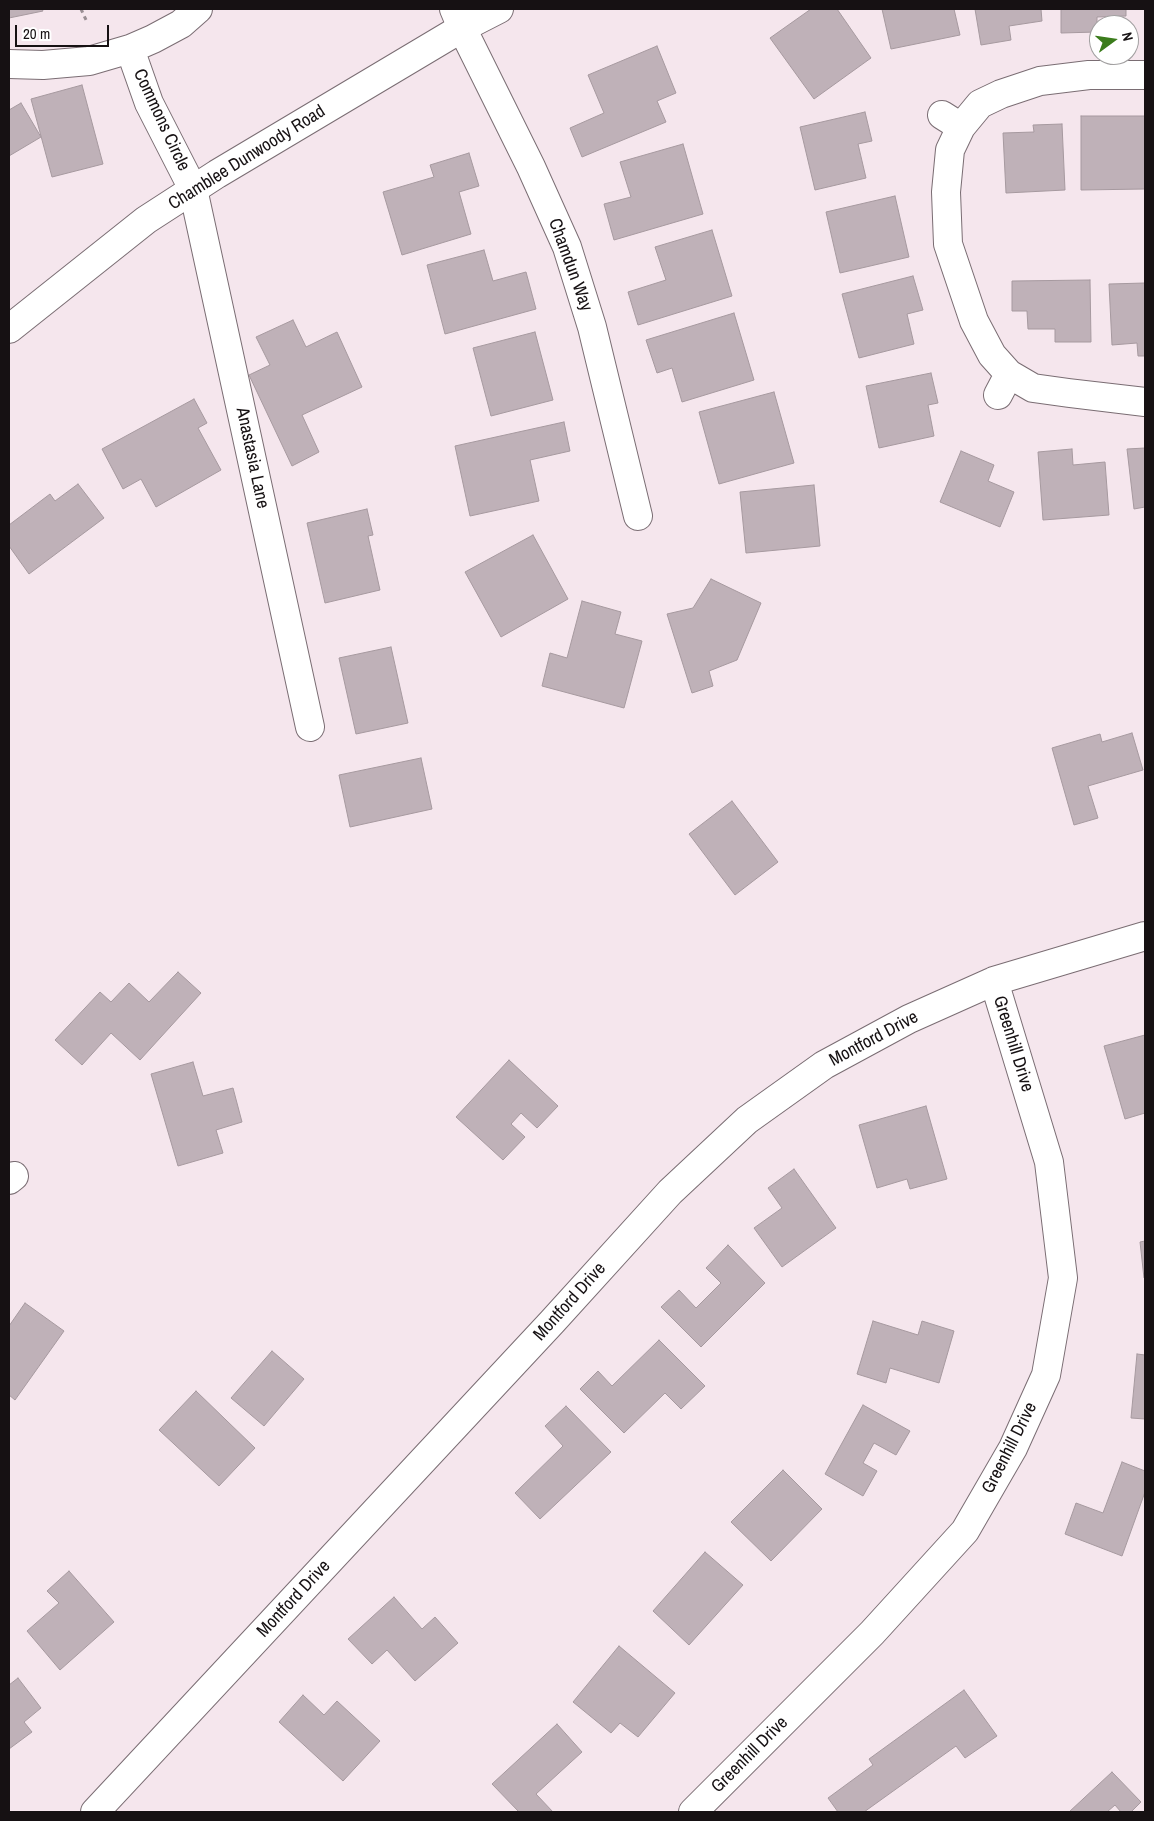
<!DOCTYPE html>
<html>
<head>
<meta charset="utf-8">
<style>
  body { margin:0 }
  #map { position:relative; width:1154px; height:1821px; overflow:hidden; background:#f5e6ed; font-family:"Archivo Narrow",sans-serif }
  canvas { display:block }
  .frame { position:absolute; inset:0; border:10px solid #161113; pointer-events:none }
  .north { position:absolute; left:1089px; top:15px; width:50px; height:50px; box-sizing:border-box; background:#fff; border:1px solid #a2a0a1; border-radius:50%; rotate:76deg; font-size:14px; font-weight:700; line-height:20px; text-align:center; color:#161113 }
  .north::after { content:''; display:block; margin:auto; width:18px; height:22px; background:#3b7c1c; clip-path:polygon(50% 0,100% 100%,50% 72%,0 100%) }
  .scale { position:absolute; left:15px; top:25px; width:94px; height:22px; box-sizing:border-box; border:2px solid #161113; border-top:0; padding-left:6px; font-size:15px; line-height:18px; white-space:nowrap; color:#161113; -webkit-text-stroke:4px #fff; paint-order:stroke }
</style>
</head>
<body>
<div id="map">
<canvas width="1154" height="1821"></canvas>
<div class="frame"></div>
<div class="north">N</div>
<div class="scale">20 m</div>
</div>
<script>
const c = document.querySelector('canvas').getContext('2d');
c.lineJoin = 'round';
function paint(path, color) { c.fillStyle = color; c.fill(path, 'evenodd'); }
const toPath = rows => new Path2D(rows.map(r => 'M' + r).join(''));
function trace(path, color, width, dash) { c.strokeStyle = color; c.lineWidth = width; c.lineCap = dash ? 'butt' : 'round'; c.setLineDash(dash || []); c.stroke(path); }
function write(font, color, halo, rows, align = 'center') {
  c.font = font + ' "Archivo Narrow",sans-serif'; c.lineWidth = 4; c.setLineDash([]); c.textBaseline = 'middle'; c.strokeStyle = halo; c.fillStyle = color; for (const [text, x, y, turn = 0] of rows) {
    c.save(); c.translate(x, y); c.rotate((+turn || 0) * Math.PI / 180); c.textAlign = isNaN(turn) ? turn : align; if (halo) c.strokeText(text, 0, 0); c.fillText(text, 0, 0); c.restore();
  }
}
const building = toPath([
  [9,9,42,9,43,11,9,18,9,9],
  [811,9,837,9,871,58,814,99,770,38,811,9],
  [882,9,954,9,960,35,891,49,882,9],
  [975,9,1041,9,1042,21,1009,26,1011,40,981,45,975,9],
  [1061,9,1126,9,1126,16,1097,17,1097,32,1061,33,1061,9],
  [657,46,676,93,657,101,666,122,582,157,570,128,604,113,588,75,657,46],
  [82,85,103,164,52,177,31,99,82,85],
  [21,103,41,137,9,156,9,110,21,103],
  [865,112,872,141,858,144,866,178,815,190,800,127,865,112],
  [1081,116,1145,116,1145,189,1081,190,1081,116],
  [1062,124,1065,190,1006,193,1003,133,1034,132,1033,125,1062,124],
  [683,144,703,214,614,240,604,204,631,197,620,162,683,144],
  [469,153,479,186,459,192,471,234,402,255,383,192,434,177,430,165,469,153],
  [895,196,909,257,840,273,826,212,895,196],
  [712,230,732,296,638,325,628,292,666,280,655,247,712,230],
  [484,250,493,281,526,272,536,309,445,334,427,265,484,250],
  [913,276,923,310,907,314,914,344,859,358,842,294,913,276],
  [1090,280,1091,342,1055,342,1055,329,1028,329,1027,311,1012,311,1012,281,1090,280],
  [1145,283,1145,356,1138,356,1137,343,1112,345,1109,284,1145,283],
  [734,313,754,380,682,402,672,368,657,373,646,340,734,313],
  [293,320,306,347,337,332,362,387,302,415,319,452,292,466,249,375,270,365,256,337,293,320],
  [535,332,553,400,491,416,473,348,535,332],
  [931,373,938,403,928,405,934,436,879,448,866,386,931,373],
  [774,392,794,463,719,484,699,412,774,392],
  [194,399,207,423,198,428,221,470,156,507,141,479,123,489,102,449,194,399],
  [564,422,570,451,530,460,539,501,470,516,455,446,564,422],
  [1145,448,1145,507,1134,509,1127,449,1145,448],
  [1072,449,1073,465,1105,462,1109,515,1043,520,1038,452,1072,449],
  [961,451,994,465,988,481,1014,492,1000,527,940,502,961,451],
  [78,484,104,518,29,574,9,546,9,525,50,494,55,501,78,484],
  [814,485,820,546,746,553,740,492,814,485],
  [367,509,373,535,368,536,380,590,325,603,307,523,367,509],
  [533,535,568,599,501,637,465,572,533,535],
  [711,579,761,603,737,660,709,671,713,686,692,693,667,614,693,608,711,579],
  [582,601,621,612,615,634,642,641,624,708,542,686,550,653,567,658,582,601],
  [391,647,408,723,356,734,339,658,391,647],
  [1132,733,1143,770,1088,786,1098,818,1074,825,1052,748,1100,734,1102,742,1132,733],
  [421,758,432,809,350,827,339,775,421,758],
  [732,801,778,862,735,895,689,834,732,801],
  [178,972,201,993,140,1060,111,1033,82,1065,55,1040,100,992,111,1002,129,983,149,1002,178,972],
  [1145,1035,1145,1113,1125,1119,1104,1046,1145,1035],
  [509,1060,558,1106,537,1128,521,1113,511,1124,525,1137,503,1160,456,1117,509,1060],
  [193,1062,203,1096,233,1088,242,1122,216,1130,223,1153,178,1166,151,1074,193,1062],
  [926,1106,947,1179,910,1189,907,1179,877,1188,859,1125,926,1106],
  [794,1169,836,1228,782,1267,754,1228,782,1208,768,1188,794,1169],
  [1145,1241,1145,1278,1144,1278,1140,1242,1145,1241],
  [728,1245,765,1283,701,1347,661,1307,679,1290,696,1308,721,1283,706,1268,728,1245],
  [25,1303,64,1331,15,1400,9,1395,9,1326,25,1303],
  [873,1321,918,1335,922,1321,954,1331,939,1383,890,1368,886,1383,857,1374,873,1321],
  [659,1340,705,1386,681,1409,665,1393,624,1433,580,1389,598,1371,612,1386,659,1340],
  [272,1351,304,1379,264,1426,231,1398,272,1351],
  [1137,1354,1145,1355,1145,1419,1131,1418,1137,1354],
  [196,1391,255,1448,219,1486,159,1430,196,1391],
  [863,1405,910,1431,896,1455,874,1443,863,1463,877,1471,863,1496,825,1474,863,1405],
  [566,1406,611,1452,540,1519,515,1493,563,1446,545,1426,566,1406],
  [1122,1462,1145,1471,1145,1492,1122,1556,1065,1534,1076,1503,1103,1513,1122,1462],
  [783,1470,822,1509,771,1561,731,1522,783,1470],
  [705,1552,743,1585,689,1645,653,1611,705,1552],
  [69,1571,114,1622,60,1670,27,1631,59,1603,47,1591,69,1571],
  [394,1597,422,1629,435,1617,458,1643,415,1681,387,1650,372,1664,348,1639,394,1597],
  [619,1646,675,1693,638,1737,620,1723,611,1733,573,1702,619,1646],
  [18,1678,41,1708,24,1722,32,1732,9,1749,9,1685,18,1678],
  [964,1690,997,1736,965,1758,956,1746,864,1812,838,1812,828,1798,873,1765,869,1759,964,1690],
  [303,1695,324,1715,337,1701,380,1741,343,1781,279,1722,303,1695],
  [557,1724,582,1752,536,1794,553,1812,519,1812,492,1784,557,1724],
  [1112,1772,1141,1802,1131,1812,1121,1812,1115,1805,1107,1812,1069,1812,1112,1772]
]);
const path = toPath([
  [81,9,87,22]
]);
const minor = toPath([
  [454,9,462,28,531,167,567,247,592,327,638,516],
  [130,49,149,103,193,189,310,727],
  [9,64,43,65,89,61,130,49,153,39,181,24,198,9],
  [1145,75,1089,75,1040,81,1001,94,980,104,961,127,950,150,946,192,948,244,974,321,992,355,1009,374,1033,388,1069,393,1145,402],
  [942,115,961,127],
  [998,395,1009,374],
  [9,1180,14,1176],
  [95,1812,552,1322,670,1192,747,1120,824,1065,909,1019,994,981,1145,936],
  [693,1812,872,1633,965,1531,1013,1448,1046,1375,1063,1278,1049,1162,994,981]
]);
const tertiary = toPath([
  [9,329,146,220,217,174,462,28,499,9]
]);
const streetNames = [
  ["Commons Circle",161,120,65],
  ["Chamblee Dunwoody Road",247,158,-32],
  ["Chamdun Way",570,265,70],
  ["Anastasia Lane",252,458,78],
  ["Montford Drive",874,1039,-28],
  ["Greenhill Drive",1013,1044,73],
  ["Montford Drive",570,1302,-48],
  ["Greenhill Drive",1010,1448,-63],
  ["Montford Drive",294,1599,-47],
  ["Greenhill Drive",750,1755,-45]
];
paint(building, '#bfb1b8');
trace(building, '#a6999f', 1);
trace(minor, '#7a6d73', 30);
trace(tertiary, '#7a6d73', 30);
trace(path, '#998e93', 3, [4, 4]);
trace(minor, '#fff', 28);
trace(tertiary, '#fff', 28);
write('18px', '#161113', '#fff', streetNames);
</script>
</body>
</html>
